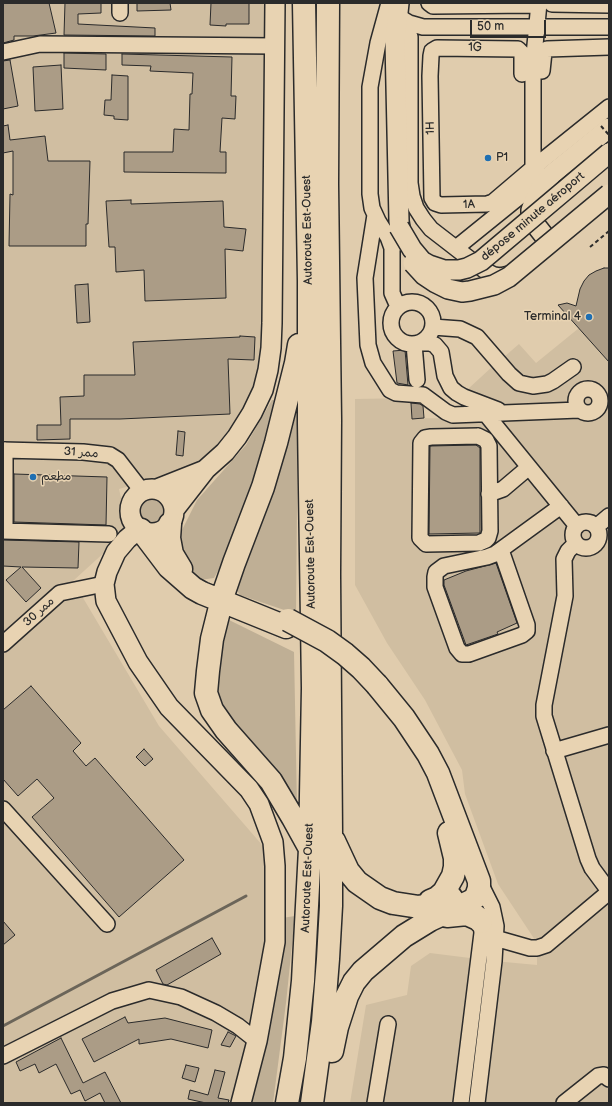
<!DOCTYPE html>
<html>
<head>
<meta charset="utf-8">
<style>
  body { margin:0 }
  #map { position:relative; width:612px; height:1106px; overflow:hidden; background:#e0ccad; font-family:"Balsamiq Sans",sans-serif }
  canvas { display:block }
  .frame { position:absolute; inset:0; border:4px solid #2b2b2b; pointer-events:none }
  .scale { position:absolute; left:470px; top:20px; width:76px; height:18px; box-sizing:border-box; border:2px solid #2b2b2b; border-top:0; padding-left:5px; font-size:12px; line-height:14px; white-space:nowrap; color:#2b2b2b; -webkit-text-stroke:3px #e8d3b2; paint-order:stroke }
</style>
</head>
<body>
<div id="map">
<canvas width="612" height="1106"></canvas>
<div class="frame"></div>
<div class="scale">50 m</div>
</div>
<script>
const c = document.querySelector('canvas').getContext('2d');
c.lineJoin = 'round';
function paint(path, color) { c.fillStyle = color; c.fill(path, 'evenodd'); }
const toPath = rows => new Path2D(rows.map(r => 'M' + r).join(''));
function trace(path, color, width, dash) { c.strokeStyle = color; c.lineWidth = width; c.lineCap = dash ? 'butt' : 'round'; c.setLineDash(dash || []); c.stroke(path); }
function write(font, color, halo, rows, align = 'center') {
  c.font = font + ' "Balsamiq Sans","Playpen Sans Arabic",sans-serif'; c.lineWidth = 3; c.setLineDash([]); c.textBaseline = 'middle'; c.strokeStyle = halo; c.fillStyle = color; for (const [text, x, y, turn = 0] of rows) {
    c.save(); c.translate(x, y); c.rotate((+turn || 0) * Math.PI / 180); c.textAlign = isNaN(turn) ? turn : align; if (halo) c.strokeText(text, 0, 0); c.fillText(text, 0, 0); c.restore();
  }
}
const built = toPath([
  [3,3,276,3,269,333,260,387,221,450,192,468,119,489,126,520,119,539,73,581,159,726,263,846,268,928,259,1018,238,1103,3,1103],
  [604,268,609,268,609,1103,350,1103,366,1005,407,995,411,966,430,953,494,961,537,965,537,943,498,884,465,794,462,770,425,700,387,643,355,585,355,399,411,398,411,418,481,419,504,416,504,403,488,403,468,389,493,366,490,342,504,357,519,344,536,363,579,328,558,305,567,303,577,307,589,275,596,271]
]);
const green = toPath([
  [272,400,279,400,255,481,234,542,214,578,200,580,187,570,177,551,180,534,197,500,246,445],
  [298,402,296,614,240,595,233,585,273,481],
  '137 510a15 15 0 1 1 30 0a15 15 0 1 1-30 0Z',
  [229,620,294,652,297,806,222,712,215,685,221,645],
  [295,916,286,1003,273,1103,250,1103,282,918]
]);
const stream = toPath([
  [3,1026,246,896]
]);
const building = toPath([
  [3,3,49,3,56,33,33,36,14,36,14,40,3,43,3,3],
  [65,3,101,3,101,13,78,14,78,24,155,28,155,36,64,35,65,3],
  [137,3,170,3,171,10,137,11,137,3],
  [211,3,249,3,249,24,226,24,226,26,210,25,211,3],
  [64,53,106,54,106,70,64,68,64,53],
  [122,54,232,57,231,96,236,96,235,119,222,118,220,152,226,152,226,173,124,172,124,152,173,152,174,129,189,130,190,94,192,94,193,73,150,71,151,66,122,65,122,54],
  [10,60,18,106,3,109,3,61,10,60],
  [61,65,63,109,35,111,33,67,61,65],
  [112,75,128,76,128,120,114,119,114,116,104,115,105,100,111,100,112,75],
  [8,125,10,140,45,136,48,161,90,161,88,224,86,224,86,246,9,246,10,194,13,195,13,151,3,153,3,126,8,125],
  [131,200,131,204,223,201,224,227,246,229,243,251,225,249,226,298,145,301,144,270,116,272,115,247,109,247,106,201,131,200],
  [604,268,609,268,609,362,558,305,567,303,576,306,580,289,584,281,589,275,596,271,604,268],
  [88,284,90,322,77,323,75,285,88,284],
  [240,336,255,337,254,360,228,359,230,414,120,419,70,419,70,439,37,440,37,425,61,425,60,397,84,396,84,375,135,375,133,342,240,337,240,336],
  [405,350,408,385,397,383,393,351,405,350],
  [411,403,420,404,423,406,424,418,412,419,411,403],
  [178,431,185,432,183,456,176,455,178,431],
  [476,445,480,448,480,533,429,534,430,446,476,445],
  [14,474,107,477,106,525,14,522,14,474],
  [3,540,79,542,78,568,22,567,41,588,26,602,6,580,21,567,3,566,3,540],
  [496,563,517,623,497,632,498,634,466,645,444,585,444,580,466,571,496,563],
  [31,686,81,743,73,751,86,766,95,758,184,860,119,917,32,817,54,798,37,779,18,796,3,779,3,710,31,686],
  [144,749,153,759,145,766,136,757,144,749],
  [3,921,15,935,3,945,3,921],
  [212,938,221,954,167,985,163,984,156,970,212,938],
  [125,1017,128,1023,165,1018,212,1030,208,1048,171,1039,139,1044,139,1039,94,1062,82,1039,125,1017],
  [228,1032,236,1036,230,1047,221,1045,228,1032],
  [61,1038,83,1083,105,1072,121,1103,105,1103,100,1093,85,1101,80,1090,71,1094,56,1064,39,1073,35,1064,20,1071,16,1062,61,1038],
  [186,1065,199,1068,195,1082,182,1078,186,1065],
  [215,1070,225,1072,218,1098,229,1100,228,1103,206,1103,188,1099,190,1090,208,1095,215,1070]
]);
const path = toPath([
  [590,247,609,231]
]);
const minor = toPath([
  [389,3,378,43,370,87,370,194,372,208,378,221,388,237,392,248,392,293,396,302,400,306],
  [429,3,433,6,532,5],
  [552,4,609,5],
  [120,13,120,3],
  [398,17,404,23,410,37,410,183,412,196,416,208,423,219,431,229,484,270,494,275,500,276,513,273],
  [399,17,409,23,423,27,609,27],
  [3,52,40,44,276,46],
  [542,71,544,52,547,49,609,47],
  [522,74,522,53,518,49,437,48,432,51,431,56,430,76,432,198,435,203,441,205,487,204,493,202,533,168,609,107],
  [533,168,533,66,539,3],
  [375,215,365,278,368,345,373,363,390,390,396,393,423,395,446,412,453,415,579,410],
  [456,248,545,176],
  '391 323a21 21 0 1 1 42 0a21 21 0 1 1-42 0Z',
  [433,327,460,329,477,337,509,374,519,383,533,386,547,384,553,381,573,367],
  [419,343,430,343,435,345,441,352,445,376,451,388,457,393,464,397,498,410],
  [414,344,417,380],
  '576 401a12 12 0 1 1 24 0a12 12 0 1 1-24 0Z',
  [485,413,577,526],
  [478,436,486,440,489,446,490,531,488,538,486,540,479,543,426,544,420,538,421,443,425,438,431,437,478,436],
  [3,450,83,452,110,455,118,460,142,491],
  [489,494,503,489,529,467],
  '573 535a13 13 0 1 1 26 0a13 13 0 1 1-26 0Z',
  [596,527,609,516],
  [3,531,109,534],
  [5,531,5,450],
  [576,543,568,551,564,559,565,596,544,705,544,716,588,859,592,868,609,891],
  [501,550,527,625,527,631,522,635,469,654,462,654,457,648,435,587,435,577,436,572,444,566,487,557,495,554,561,506],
  [3,644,60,593,104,584],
  [554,751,609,735],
  [3,809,107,924],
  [495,938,530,948,537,948,546,945,609,892],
  [3,1056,112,1001,149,990,181,997,216,1013,238,1026,257,1041],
  [375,1103,388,1024],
  [461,1103,482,933,481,922,479,914],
  [477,1103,494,961,496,926,492,907,479,881],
  [564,1103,598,1076,604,1075,609,1079]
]);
const major = toPath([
  [399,3,395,41,399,221,402,241],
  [549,242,531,219,531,210,537,194,541,187,552,174,609,128],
  '130 511a22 22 0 1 1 44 0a22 22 0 1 1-44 0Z',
  [157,489,205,470],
  [174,510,206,469,225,452,237,437,252,413,263,390,268,370,271,348,272,323,275,3],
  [139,529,127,539,116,552,107,572,104,584,106,601,138,662,169,707,249,789,259,804,273,842,275,866,275,942,257,1041,241,1103]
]);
const highway = toPath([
  [299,345,296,363,276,443,263,487,234,563,223,595,212,639,208,671,206,693,212,710,226,730,271,781,293,818,309,847],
  [170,524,169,538,172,554,181,569],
  [141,530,169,567,193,588,202,593,286,627],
  [334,841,348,871,357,882,380,898,393,903,419,907,433,904,451,897],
  [430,901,437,898,444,892,453,876,455,867,455,858,449,833],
  [447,916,467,914,478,919,481,922],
  [332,1051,337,1027,347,996,354,982,363,971,404,936,430,920,471,901,476,897,479,888,479,881,438,773,428,754,404,718,377,685],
  [287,1103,295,1058,303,981,310,849,313,688,309,423,309,281,304,3],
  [312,1103,323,1022,328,959,331,906,331,835,329,574,330,420,327,184,328,3]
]);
const pathBridge = toPath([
  [601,126,609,135]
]);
const majorBridge = toPath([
  [399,227,412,249,422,261,429,265,444,270,459,270,467,268,481,261,609,153],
  [413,263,424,275,436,283,448,289,462,292,470,291,494,285,509,277,609,194]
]);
const highwayBridge = toPath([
  [288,620,327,641,345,654,361,668,377,685]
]);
const markers = [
  [488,158,4,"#1f6fb2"],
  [589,317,4,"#1f6fb2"],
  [33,477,4,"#1f6fb2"]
];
const streetNames = [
  ["1G",475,48],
  ["1H",431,128,-91],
  ["1A",469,205,-2],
  ["dépose minute aéroport",533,217,-40],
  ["Autoroute Est-Ouest",308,230,-91],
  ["ممر 31",81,453,4],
  ["Autoroute Est-Ouest",311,554,-91],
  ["ممر 30",39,612,-42],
  ["Autoroute Est-Ouest",308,878,-88]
];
const poiNames = [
  ["P1",496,158],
  ["Terminal 4",581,317,"right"],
  ["مطعم",41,477]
];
paint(built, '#d0bea1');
paint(green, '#bfaf95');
trace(stream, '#6b6559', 3);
paint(building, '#ab9c86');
trace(building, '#2b2b2b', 1);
trace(minor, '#2b2b2b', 18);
trace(major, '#2b2b2b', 22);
trace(highway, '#2b2b2b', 25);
trace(path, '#2b2b2b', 2, [4, 3]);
trace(minor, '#e8d3b2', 15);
trace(major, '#e8d3b2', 19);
trace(highway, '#e8d3b2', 22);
trace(majorBridge, '#2b2b2b', 22, []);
trace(highwayBridge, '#2b2b2b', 25, []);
trace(pathBridge, '#2b2b2b', 2, [4, 3]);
trace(majorBridge, '#e8d3b2', 19);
trace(highwayBridge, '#e8d3b2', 22);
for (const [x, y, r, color] of markers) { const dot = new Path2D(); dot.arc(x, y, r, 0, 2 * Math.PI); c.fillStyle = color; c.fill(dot); trace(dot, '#e8d3b2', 1.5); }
write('12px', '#2b2b2b', '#e8d3b2', streetNames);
write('12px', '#2b2b2b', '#e8d3b2', poiNames, 'left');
</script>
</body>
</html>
